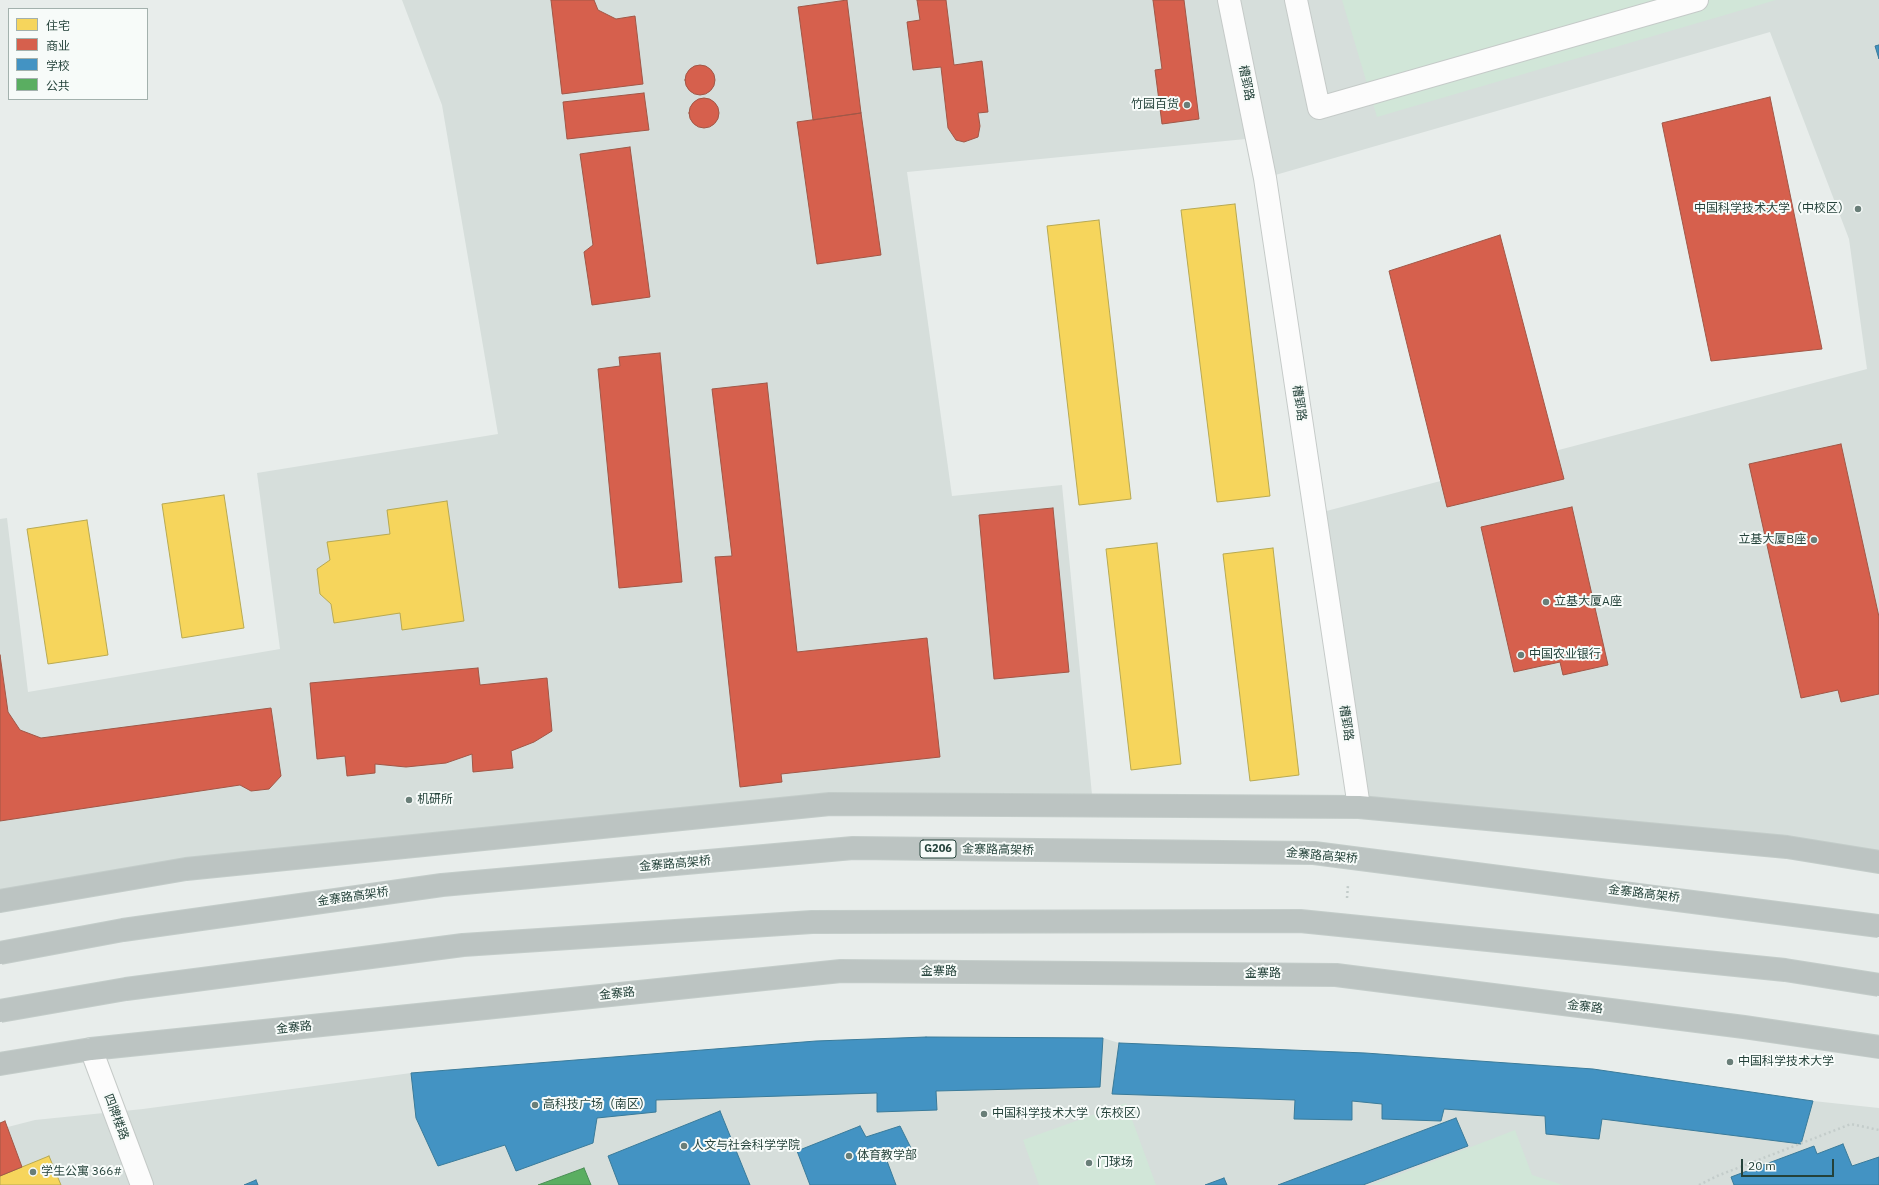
<!DOCTYPE html>
<html>
<head>
<meta charset="utf-8">
<style>
  body { margin:0 }
  #map { position:relative; width:1879px; height:1185px; overflow:hidden; background:#e8edeb; font-family:"IBM Plex Sans","Noto Sans SC",sans-serif }
  canvas { display:block }
  .legend { position:absolute; left:8px; top:8px; width:140px; height:92px; box-sizing:border-box; background:#f7fbf9; border:1px solid #a3b1ad; margin:0; padding:5px 7px; list-style:none; font-size:12px; color:#24423a }
  .legend li { display:flex; align-items:center; gap:8px; height:20px }
  .legend b { width:20px; border:1px solid #a3b1ad }
  .scale { position:absolute; left:1741px; top:1159px; width:93px; height:18px; box-sizing:border-box; border:2px solid #24423a; border-top:0; padding-left:5px; font-size:12px; line-height:14px; white-space:nowrap; color:#24423a; -webkit-text-stroke:3px #f7fbf9; paint-order:stroke }
</style>
</head>
<body>
<div id="map">
<canvas width="1879" height="1185"></canvas>
<ul class="legend">
<li><b style="height:11px;background:#f6d55c"></b>住宅</li>
<li><b style="height:11px;background:#d6604d"></b>商业</li>
<li><b style="height:11px;background:#4393c3"></b>学校</li>
<li><b style="height:11px;background:#5aae61"></b>公共</li>
</ul>
<div class="scale">20 m</div>
</div>
<script>
const c = document.querySelector('canvas').getContext('2d');
c.lineJoin = 'round';
function paint(path, color) { c.fillStyle = color; c.fill(path, 'evenodd'); }
const toPath = rows => new Path2D(rows.map(r => 'M' + r).join(''));
function trace(path, color, width, dash) { c.strokeStyle = color; c.lineWidth = width; c.lineCap = dash ? 'butt' : 'round'; c.setLineDash(dash || []); c.stroke(path); }
function write(font, color, halo, rows, align = 'center') {
  c.font = font + ' "IBM Plex Sans","Noto Sans SC",sans-serif'; c.lineWidth = 4; c.setLineDash([]); c.textBaseline = 'middle'; c.strokeStyle = halo; c.fillStyle = color; for (const [text, x, y, turn = 0] of rows) {
    c.save(); c.translate(x, y); c.rotate((+turn || 0) * Math.PI / 180); c.textAlign = isNaN(turn) ? turn : align; if (halo) c.strokeText(text, 0, 0); c.fillText(text, 0, 0); c.restore();
  }
}
const built = toPath([
  [402,0,1879,0,1879,862,1359,807,1315,514,1867,369,1849,239,1770,32,1265,178,1256,138,907,172,952,496,1062,485,1093,805,830,804,0,901,0,519,7,518,28,692,280,649,257,473,498,434,442,105],
  [926,1037,1103,1038,1119,1043,1365,1053,1593,1069,1813,1101,1879,1108,1879,1185,0,1185,0,1129,35,1120,143,1109,411,1073,816,1041]
]);
const green = toPath([
  [1342,0,1776,0,1377,117],
  [1126,1103,1156,1185,1039,1185,1023,1140],
  [1515,1130,1532,1175,1563,1185,1372,1185]
]);
const homes = toPath([
  [1235,204,1270,496,1217,502,1181,210,1235,204],
  [1099,220,1131,499,1079,505,1047,226,1099,220],
  [224,495,244,628,182,638,162,504,224,495],
  [447,501,464,621,402,630,400,613,334,623,331,604,320,594,317,569,330,560,327,542,390,534,387,510,447,501],
  [87,520,108,655,48,664,27,529,87,520],
  [1157,543,1181,764,1131,770,1106,549,1157,543],
  [1273,548,1299,775,1250,781,1223,554,1273,548],
  [49,1156,61,1185,0,1185,0,1176,49,1156]
]);
const shops = toPath([
  [551,0,594,0,598,10,616,19,635,16,643,84,562,94,551,0],
  [847,0,861,113,813,120,798,7,847,0],
  [917,0,946,0,954,65,982,61,988,112,978,113,980,126,978,137,964,142,956,140,948,128,941,67,913,70,907,22,920,20,917,0],
  [1153,0,1184,0,1199,119,1162,124,1155,70,1162,69,1153,0],
  '685 80a15 15 0 1 1 30 0a15 15 0 1 1-30 0Z',
  [644,93,649,130,567,139,563,102,644,93],
  [1770,97,1822,349,1711,361,1662,123,1770,97],
  '689 113a15 15 0 1 1 30 0a15 15 0 1 1-30 0Z',
  [861,113,881,255,817,264,797,122,861,113],
  [630,147,650,297,592,305,584,252,593,245,580,154,630,147],
  [1500,235,1564,479,1447,507,1389,271,1500,235],
  [660,353,682,582,619,588,598,369,620,366,619,357,660,353],
  [767,383,797,652,927,638,940,757,781,774,782,782,740,787,715,557,732,556,712,389,767,383],
  [1841,444,1879,617,1879,694,1841,702,1838,690,1801,698,1749,464,1841,444],
  [1572,507,1608,665,1563,675,1560,662,1514,672,1481,527,1572,507],
  [1053,508,1069,672,994,679,979,515,1053,508],
  [0,655,8,712,20,730,41,738,271,708,281,776,269,789,251,791,240,785,0,821,0,655],
  [478,668,480,685,547,678,552,731,534,742,511,751,513,768,473,772,472,754,446,763,406,767,375,764,375,773,347,776,345,756,317,759,310,683,478,668],
  [5,1121,22,1167,0,1176,0,1123,5,1121]
]);
const schools = toPath([
  [1879,45,1879,59,1875,46,1879,45],
  [926,1037,1103,1038,1100,1087,936,1091,937,1110,877,1112,877,1093,656,1100,656,1112,597,1118,593,1143,516,1171,505,1145,438,1166,416,1118,411,1073,816,1041,926,1037],
  [1119,1043,1365,1053,1593,1069,1813,1101,1801,1144,1602,1119,1599,1139,1546,1134,1545,1116,1444,1109,1441,1121,1382,1119,1382,1104,1352,1101,1352,1120,1294,1119,1295,1100,1112,1094,1119,1043],
  [720,1111,750,1185,619,1185,608,1156,720,1111],
  [1456,1118,1468,1146,1363,1185,1278,1185,1456,1118],
  [860,1126,866,1137,900,1126,912,1150,887,1161,896,1185,810,1185,797,1151,860,1126],
  [1843,1144,1852,1166,1879,1157,1879,1185,1734,1185,1731,1177,1814,1146,1817,1154,1843,1144],
  [1224,1178,1227,1185,1205,1185,1224,1178],
  [256,1180,258,1185,244,1185,256,1180]
]);
const public = toPath([
  [584,1168,591,1185,538,1185,584,1168]
]);
const path = toPath([
  [1347,898,1348,885],
  [1699,1185,1717,1176,1851,1124,1879,1130]
]);
const minor = toPath([
  [1229,0,1265,178,1359,807],
  [1296,0,1319,108,1697,0],
  [91,1049,142,1185]
]);
const highway = toPath([
  [0,901,186,869,830,804,1359,807,1787,847,1879,862],
  [0,1064,91,1049,841,971,1336,975,1744,1027,1879,1047]
]);
const highwayBridge = toPath([
  [0,953,123,930,442,885,853,848,1314,853,1879,926],
  [0,1011,126,989,463,945,812,922,1300,921,1785,970,1879,985]
]);
const markers = [
  [1187,105,4,"#697e78"],
  [1858,209,4,"#697e78"],
  [1814,540,4,"#697e78"],
  [1546,602,4,"#697e78"],
  [1521,655,4,"#697e78"],
  [409,800,4,"#697e78"],
  [1730,1062,4,"#697e78"],
  [535,1105,4,"#697e78"],
  [984,1114,4,"#697e78"],
  [684,1146,4,"#697e78"],
  [849,1156,4,"#697e78"],
  [1089,1163,4,"#697e78"],
  [33,1172,4,"#697e78"]
];
const shields = [
  [938,849,36]
];
const shieldNames = [
  ["G206",938,849]
];
const streetNames = [
  ["槽郢路",1246,83,79],
  ["槽郢路",1299,403,82],
  ["槽郢路",1346,723,82],
  ["金寨路高架桥",998,850,1],
  ["金寨路高架桥",1322,856,5],
  ["金寨路高架桥",675,864,-5],
  ["金寨路高架桥",1644,894,7],
  ["金寨路高架桥",353,897,-8],
  ["金寨路",939,972],
  ["金寨路",1263,974],
  ["金寨路",617,994,-6],
  ["金寨路",1585,1007,7],
  ["金寨路",294,1028,-6],
  ["四牌楼路",116,1117,69]
];
const poiNames = [
  ["竹园百货",1179,105,"right"],
  ["中国科学技术大学（中校区）",1850,209,"right"],
  ["立基大厦B座",1806,540,"right"],
  ["立基大厦A座",1554,602],
  ["中国农业银行",1529,655],
  ["机研所",417,800],
  ["中国科学技术大学",1738,1062],
  ["高科技广场（南区）",543,1105],
  ["中国科学技术大学（东校区）",992,1114],
  ["人文与社会科学学院",692,1146],
  ["体育教学部",857,1156],
  ["门球场",1097,1163],
  ["学生公寓 366#",41,1172]
];
paint(built, '#d6dedb');
paint(green, '#d1e6d8');
paint(homes, '#f6d55c');
trace(homes, '#b7a952', 1);
paint(shops, '#d6604d');
trace(shops, '#a15747', 1);
paint(schools, '#4393c3');
trace(schools, '#3a7b9a', 1);
paint(public, '#5aae61');
trace(public, '#4a8e55', 1);
trace(minor, '#c5cac8', 24);
trace(highway, '#c3ccc9', 24);
trace(path, '#c3ccca', 2.5, [2, 3]);
trace(minor, '#fcfcfc', 22);
trace(highway, '#bcc4c2', 22);
trace(highwayBridge, '#c3ccc9', 24, []);
trace(highwayBridge, '#bcc4c2', 22);
for (const [x, y, r, color] of markers) { const dot = new Path2D(); dot.arc(x, y, r, 0, 2 * Math.PI); c.fillStyle = color; c.fill(dot); trace(dot, '#f7fbf9', 1.5); }
for (const [x, y, w] of shields) { const box = new Path2D(); box.roundRect(x - w / 2, y - 9, w, 18, 3); c.fillStyle = '#f7fbf9'; c.fill(box); trace(box, '#24423a', 1); }
write('bold 11px', '#24423a', null, shieldNames);
write('12px', '#24423a', '#f7fbf9', streetNames);
write('12px', '#24423a', '#f7fbf9', poiNames, 'left');
</script>
</body>
</html>
